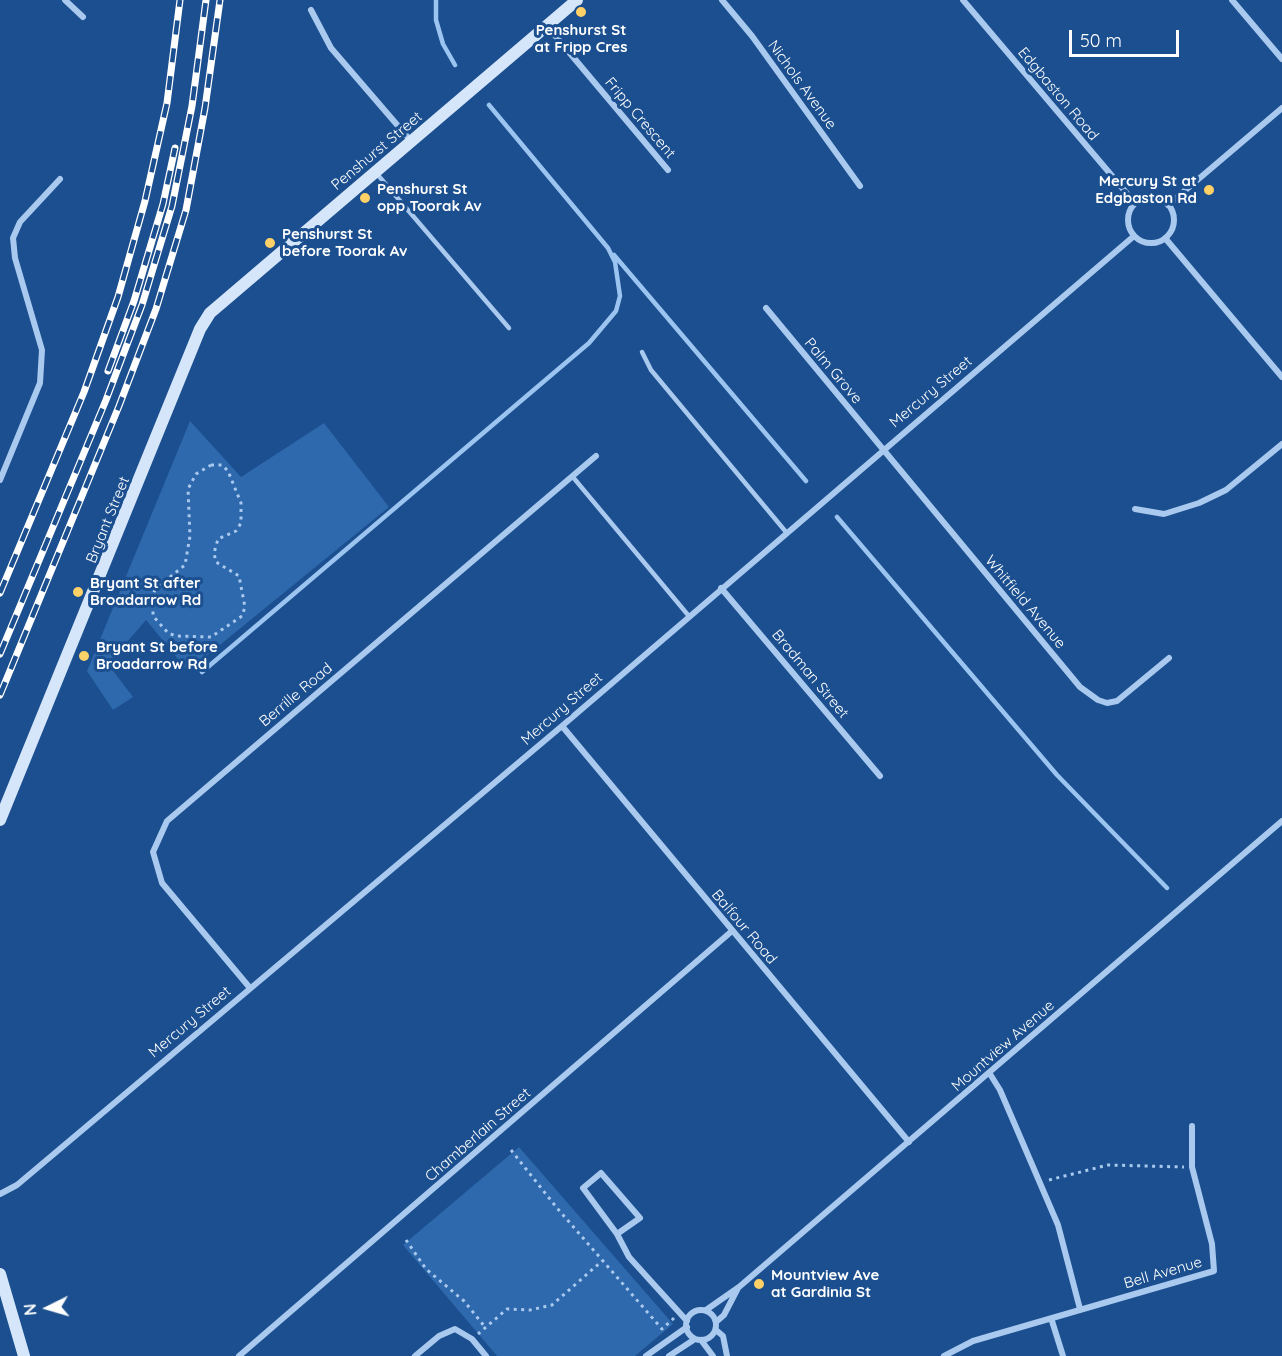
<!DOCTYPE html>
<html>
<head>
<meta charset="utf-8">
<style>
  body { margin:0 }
  #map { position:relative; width:1282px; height:1356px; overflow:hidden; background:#1b4f8f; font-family:Quicksand,sans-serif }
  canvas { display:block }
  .north { position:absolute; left:18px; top:1278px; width:60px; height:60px; -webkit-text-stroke:4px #1b4f8f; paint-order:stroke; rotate:265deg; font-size:16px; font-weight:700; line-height:24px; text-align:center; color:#fff }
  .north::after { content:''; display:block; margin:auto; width:21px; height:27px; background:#fff; clip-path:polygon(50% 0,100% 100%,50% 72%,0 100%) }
  .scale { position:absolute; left:1069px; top:30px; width:110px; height:27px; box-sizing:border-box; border:3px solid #fff; border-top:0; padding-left:8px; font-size:18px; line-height:21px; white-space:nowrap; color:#fff; -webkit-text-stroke:4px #1b4f8f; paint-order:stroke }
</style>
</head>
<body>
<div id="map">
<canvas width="1282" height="1356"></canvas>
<div class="north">N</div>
<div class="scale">50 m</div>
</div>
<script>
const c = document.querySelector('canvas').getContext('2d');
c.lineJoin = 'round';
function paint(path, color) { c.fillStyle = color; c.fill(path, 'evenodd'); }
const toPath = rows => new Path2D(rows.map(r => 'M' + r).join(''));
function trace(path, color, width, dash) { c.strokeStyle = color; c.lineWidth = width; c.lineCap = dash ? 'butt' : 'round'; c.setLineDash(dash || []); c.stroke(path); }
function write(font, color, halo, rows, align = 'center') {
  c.font = font + ' Quicksand,sans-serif'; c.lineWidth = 6; c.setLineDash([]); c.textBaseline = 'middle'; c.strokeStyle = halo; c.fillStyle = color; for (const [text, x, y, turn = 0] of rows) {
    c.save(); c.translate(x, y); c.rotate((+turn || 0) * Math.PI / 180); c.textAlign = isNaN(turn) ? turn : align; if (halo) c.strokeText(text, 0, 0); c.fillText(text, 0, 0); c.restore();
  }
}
const green = toPath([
  [190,421,241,477,324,423,389,507,188,671,146,620,108,664,133,697,113,710,87,671],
  [519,1147,673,1324,635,1356,497,1356,403,1245]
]);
const stream = toPath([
  [436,0,436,20,443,44,455,65],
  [489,105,608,248],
  [614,255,806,481],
  [837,517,1057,775,1167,888],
  [202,672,589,343,616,311,620,296,615,262,608,248]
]);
const path = toPath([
  [211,465,222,465,228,471,241,503,241,523,236,531,218,539,214,553,216,562,239,576,245,607,242,616,211,637,176,636,168,633,153,616,153,596,155,589,185,565,190,536,188,489,196,474,211,465],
  [511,1150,557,1208,662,1329,674,1318],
  [1049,1180,1108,1165,1184,1167],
  [406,1240,426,1269,464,1301,485,1327],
  [478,1334,507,1309,530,1310,552,1305,602,1261]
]);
const lane = toPath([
  [377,174,509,328],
  [642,352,651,370,786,532],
  [572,476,688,615]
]);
const street = toPath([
  [65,0,83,17],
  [722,0,752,36,860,186],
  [963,0,1135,203],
  [1232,0,1282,59],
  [311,10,331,48,411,141],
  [547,26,668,170],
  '1128 220a23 23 0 1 1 46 0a23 23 0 1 1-46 0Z',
  [1168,205,1282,108],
  [1165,238,1282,377],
  [766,308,1080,687,1098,700,1107,703,1117,701,1169,658],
  [0,480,40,383,42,350,15,258,13,238,20,222,60,179],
  [1135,509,1164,514,1199,503,1226,490,1282,444],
  [721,588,880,776],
  [562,726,909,1142],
  [250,988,162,883,153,852,167,821,596,456],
  [990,1074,1000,1090,1058,1225,1080,1309],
  [0,1194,17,1185,562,726,1134,236],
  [617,1234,640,1218,601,1173,583,1188,617,1234,629,1257,687,1321],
  '686 1325a15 15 0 1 1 30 0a15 15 0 1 1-30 0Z',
  [706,1310,739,1287,1282,821],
  [1052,1321,1063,1356],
  [716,1322,724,1315,738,1288],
  [716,1330,723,1336,727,1356],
  [701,1340,713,1356],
  [239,1356,732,931],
  [415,1356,439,1336,455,1329,472,1339,486,1356],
  [646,1356,687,1327],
  [669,1356,695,1339],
  [944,1356,973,1341,1214,1271,1212,1244,1192,1167,1192,1126]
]);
const secondary = toPath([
  [0,820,200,329,210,313,577,0],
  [0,1274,24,1356]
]);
const rail = toPath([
  [108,371,134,301,163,204,175,148],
  [0,593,84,392,118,297,145,201,167,103,180,0],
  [0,654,106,400,142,305,172,206,192,106,206,0],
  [0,695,119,406,156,309,186,210,205,108,220,0]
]);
const markers = [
  [581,12,6,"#ffd166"],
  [1209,190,6,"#ffd166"],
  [365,198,6,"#ffd166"],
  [270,243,6,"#ffd166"],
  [78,592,6,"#ffd166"],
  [84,656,6,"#ffd166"],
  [759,1284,6,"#ffd166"]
];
const poiNames = [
  ["Penshurst St",581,30,"center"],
  ["at Fripp Cres",581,47,"center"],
  ["Mercury St at",1197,181,"right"],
  ["Edgbaston Rd",1197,198,"right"],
  ["Penshurst St",377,189],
  ["opp Toorak Av",377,206],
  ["Penshurst St",282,234],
  ["before Toorak Av",282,251],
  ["Bryant St after",90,583],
  ["Broadarrow Rd",90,600],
  ["Bryant St before",96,647],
  ["Broadarrow Rd",96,664],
  ["Mountview Ave",771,1275],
  ["at Gardinia St",771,1292]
];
const streetNames = [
  ["Nichols Avenue",802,85,54],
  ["Edgbaston Road",1058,94,50],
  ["Fripp Crescent",640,118,50],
  ["Penshurst Street",377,151,-40],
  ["Palm Grove",833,371,50],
  ["Mercury Street",931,392,-40],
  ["Bryant Street",108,520,-68],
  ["Whitfield Avenue",1025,602,50],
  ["Bradman Street",810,674,50],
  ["Berrille Road",296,695,-40],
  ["Mercury Street",562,709,-41],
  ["Balfour Road",744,927,50],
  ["Mercury Street",190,1022,-40],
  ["Mountview Avenue",1003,1046,-41],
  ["Chamberlain Street",478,1135,-41],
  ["Bell Avenue",1163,1273,-16]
];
paint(green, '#2e69ad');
trace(stream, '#9cc4f0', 4.5);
trace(path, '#a9c9ee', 3, [3, 4.5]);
trace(lane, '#a9c9ee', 4.5);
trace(street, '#a9c9ee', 6);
trace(secondary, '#d6e6fa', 12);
trace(rail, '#fff', 7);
trace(rail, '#1b4f8f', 4.5, [14]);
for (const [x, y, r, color] of markers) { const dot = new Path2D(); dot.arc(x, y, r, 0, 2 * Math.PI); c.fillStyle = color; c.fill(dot); trace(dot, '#1b4f8f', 2); }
write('bold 15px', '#fff', '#1b4f8f', poiNames, 'left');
write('15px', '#fff', '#1b4f8f', streetNames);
</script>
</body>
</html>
